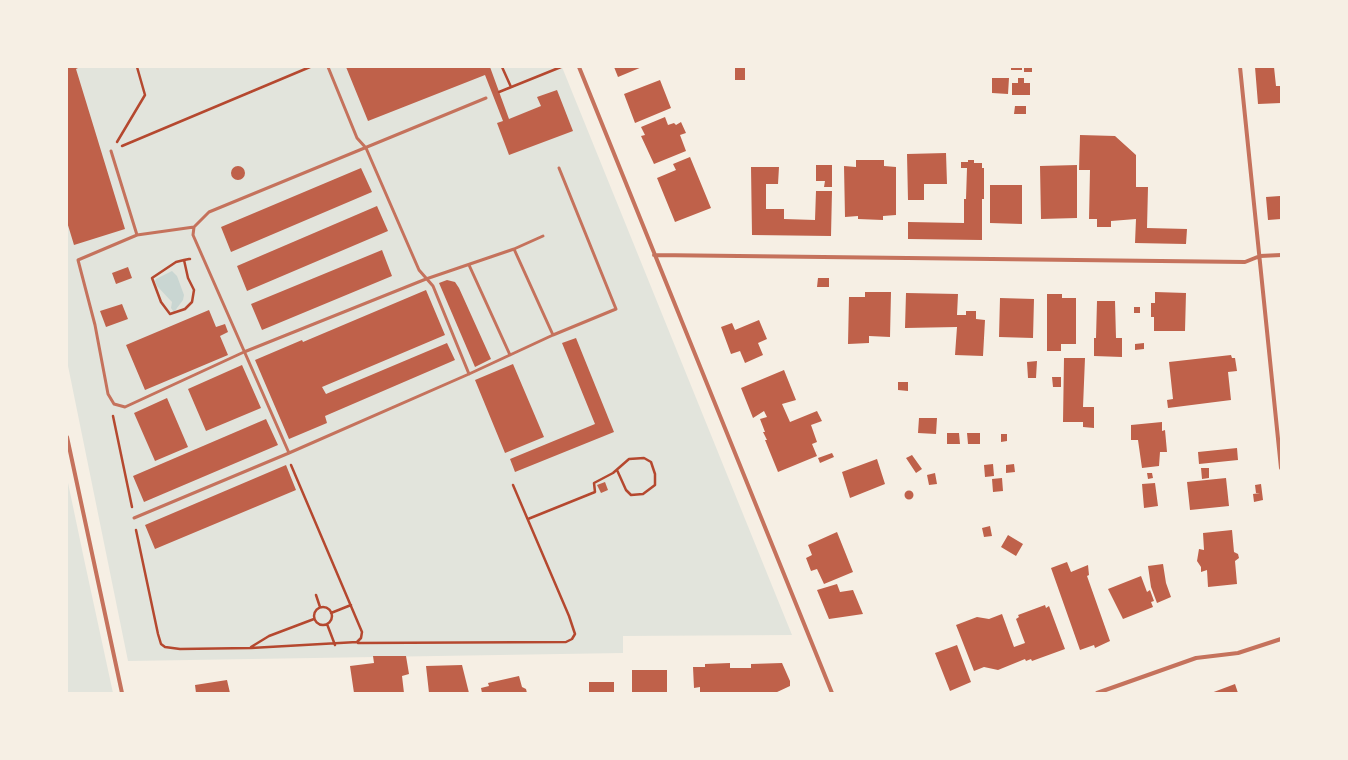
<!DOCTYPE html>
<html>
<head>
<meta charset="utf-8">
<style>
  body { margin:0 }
  #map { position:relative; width:1348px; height:760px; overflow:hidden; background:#f6efe4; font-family:"DM Sans",sans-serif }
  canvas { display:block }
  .frame { position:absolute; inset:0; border:68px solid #f6efe4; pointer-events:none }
</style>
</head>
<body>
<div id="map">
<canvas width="1348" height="760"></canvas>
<div class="frame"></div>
</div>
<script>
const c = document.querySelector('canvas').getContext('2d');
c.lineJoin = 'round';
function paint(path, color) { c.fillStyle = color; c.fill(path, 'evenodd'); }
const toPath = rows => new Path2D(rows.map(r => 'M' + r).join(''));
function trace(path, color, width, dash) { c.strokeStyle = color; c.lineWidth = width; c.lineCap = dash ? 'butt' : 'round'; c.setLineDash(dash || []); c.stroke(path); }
const green = toPath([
  [67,67,562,67,792,635,623,636,623,653,128,661,67,361],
  [67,478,84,559,113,693,67,693]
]);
const water = toPath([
  [172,271,177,276,184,295,183,300,174,312,171,308,172,302,157,286,155,281,156,279]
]);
const building = toPath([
  [67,67,80,67,76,69,125,229,74,245,67,222],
  [346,67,490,67,509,119,541,106,537,97,557,90,573,131,509,155,497,123,503,121,485,75,368,121],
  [614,67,642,67,618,77],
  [735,67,745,67,745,80,735,80],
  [1011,67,1022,67,1022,70,1011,70],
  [1024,67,1032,67,1032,72,1024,72],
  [1255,67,1274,67,1276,86,1281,86,1281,103,1258,104],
  [992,78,1009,78,1008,94,992,93],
  [1018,78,1024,78,1024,83,1030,83,1030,95,1012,95,1012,83,1018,83],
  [660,80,671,108,635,123,624,94],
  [1015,106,1026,106,1026,114,1014,114],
  [665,117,668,125,674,123,676,125,681,122,686,133,680,135,686,151,654,164,641,136,645,135,641,127],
  [1080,135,1115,136,1136,155,1136,187,1148,187,1147,228,1187,229,1186,244,1135,243,1136,219,1111,221,1111,227,1097,227,1097,219,1089,219,1090,170,1079,170],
  [946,153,947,184,924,184,924,200,908,200,907,154],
  [690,157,711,208,675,222,657,178,676,170,673,164],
  [856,160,884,160,884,166,896,167,896,215,883,216,883,220,858,219,858,216,845,217,844,166,856,167],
  [968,160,974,160,974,163,982,163,982,168,984,168,984,199,982,199,982,240,908,239,908,222,964,223,964,199,966,199,967,168,961,168,961,162,968,162],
  [816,165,832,165,832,187,824,187,825,181,816,181],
  [1077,165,1077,218,1041,219,1040,166],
  '231 173a7 7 0 1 1 14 0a7 7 0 1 1-14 0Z',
  [751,167,779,167,778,184,766,184,766,209,784,209,784,219,815,220,816,191,832,191,831,236,752,235],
  [361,168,372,192,231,252,221,227],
  [990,185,1022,185,1022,224,990,223],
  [1280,196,1281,219,1268,220,1266,197],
  [377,206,388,231,247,291,237,266],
  [382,250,392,276,262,330,251,304],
  [128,267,132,278,116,284,112,273],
  [818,278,829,278,829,287,817,287],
  [447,280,455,282,459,288,491,359,475,367,439,283],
  [426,290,445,335,322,387,326,394,447,343,455,360,325,416,327,423,289,439,255,360,302,340,303,342],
  [865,292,891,292,890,337,869,336,869,343,848,344,849,297,865,297],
  [1155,292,1186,293,1185,331,1154,331,1154,317,1151,317,1151,303,1155,303],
  [906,293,958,294,957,315,966,315,966,311,976,311,976,319,985,320,983,356,955,355,957,327,905,328],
  [1047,294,1062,294,1062,298,1076,298,1076,344,1061,344,1061,351,1047,351],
  [1000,298,1034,299,1033,338,999,337],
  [1097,301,1115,301,1116,338,1122,338,1122,357,1094,356,1094,338,1096,338],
  [122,304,128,319,106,327,100,311],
  [1134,307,1140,307,1140,313,1134,313],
  [209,310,216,327,225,324,228,332,220,336,228,355,145,390,126,345],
  [759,320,767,339,758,343,763,355,745,363,740,351,731,354,721,327,732,323,735,330],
  [576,338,614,432,515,472,510,459,595,424,562,343],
  [1144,343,1144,349,1135,350,1135,344],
  [1231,355,1232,358,1235,358,1237,371,1228,372,1231,400,1168,408,1167,400,1173,399,1169,362],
  [1064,358,1085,358,1083,407,1094,407,1094,428,1083,427,1083,422,1063,422],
  [1037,361,1036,378,1028,378,1027,362],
  [513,364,544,437,505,453,475,380],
  [242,365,261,408,206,431,188,389],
  [784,370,796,400,782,404,790,422,817,411,822,421,811,425,817,442,812,444,817,456,778,472,765,440,767,440,763,432,765,432,760,419,767,417,764,411,753,418,741,388],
  [1052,377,1061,377,1061,387,1053,387],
  [898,382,908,382,908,391,898,390],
  [167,398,188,447,155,461,134,413],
  [919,418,937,418,936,434,918,433],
  [266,419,278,445,144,502,133,476],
  [1162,422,1162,431,1165,430,1167,452,1160,452,1159,466,1142,468,1138,440,1131,440,1131,425],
  [947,433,959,433,960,444,947,444],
  [967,433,980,433,980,444,968,444],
  [1001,434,1007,434,1007,441,1001,442],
  [1237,448,1238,460,1199,464,1198,452],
  [832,453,834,457,820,463,818,458],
  [912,455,922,469,916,473,906,458],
  [877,459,885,484,850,498,842,472],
  [993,464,994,476,985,477,984,465],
  [1014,464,1015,472,1006,473,1006,465],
  [286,465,296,490,155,549,145,525],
  [1201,468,1209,468,1209,478,1202,479],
  [935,473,937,484,929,485,927,475],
  [1147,473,1152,473,1153,478,1148,479],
  [1002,478,1003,491,993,492,992,479],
  [1226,478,1229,506,1190,510,1187,482],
  [605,482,608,490,601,493,597,485],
  [1155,483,1158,506,1144,508,1142,484],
  [1261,484,1263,500,1254,502,1253,494,1260,493,1256,493,1255,485],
  '904.5 495a4.5 4.5 0 1 1 9 0a4.5 4.5 0 1 1-9 0Z',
  [990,526,992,536,984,537,982,528],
  [1232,530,1234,552,1238,554,1239,558,1235,561,1237,584,1208,587,1207,570,1201,572,1201,567,1197,561,1199,549,1204,550,1203,533],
  [837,532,853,572,824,584,817,569,811,571,806,558,812,555,808,545],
  [1008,535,1023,544,1016,556,1001,547],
  [1067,562,1071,572,1088,565,1089,575,1087,576,1110,641,1095,648,1094,645,1080,650,1051,568],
  [1163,564,1166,583,1171,597,1157,603,1151,587,1148,566],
  [1141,576,1147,592,1150,590,1154,601,1151,602,1153,607,1123,619,1108,589],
  [837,584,840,592,853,590,863,614,829,619,817,590],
  [1045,605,1046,608,1049,606,1065,649,1032,661,1031,659,1026,661,1025,659,998,670,984,667,974,671,956,625,977,617,989,619,1002,614,1014,647,1025,643,1016,619,1019,617,1018,615],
  [957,645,971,682,950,691,935,653],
  [373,656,406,656,409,674,402,676,404,693,354,693,350,666,374,663],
  [730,663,730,668,751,668,751,664,782,663,790,681,790,686,775,693,700,693,700,687,694,688,693,667,705,667,705,664],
  [462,665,469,693,429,693,426,666],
  [632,670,667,670,667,693,632,693],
  [519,676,522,687,526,689,527,693,482,693,481,688,489,686,488,683],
  [227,680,230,693,196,693,195,685],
  [589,682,614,682,614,693,589,693],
  [1235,684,1238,693,1211,693]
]);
const path = toPath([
  [502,67,511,87],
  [499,92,561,67],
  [117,142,145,95,137,67],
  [122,146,310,67],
  [184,260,188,278,194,290,192,302,185,309,170,314,161,302,152,278,176,262,184,260,189,259,190,259],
  [113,416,132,507],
  [528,519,595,492,594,483,613,473,629,459,644,458,651,462,655,474,655,485,643,494,631,495,626,490,617,470],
  [136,530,158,634,161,644,165,647,180,649,251,648,357,642,361,638,362,632,291,465],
  [316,595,320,607],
  '314 616a9 9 0 1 1 18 0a9 9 0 1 1-18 0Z',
  [331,613,351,605],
  [327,624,335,645],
  [358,643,566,642,572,639,575,634,569,616,513,485],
  [251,647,269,636,314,619]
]);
const service = toPath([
  [328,67,357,138,366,148,419,270,433,286,469,374],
  [111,151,137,235],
  [194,227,137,235,78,260,95,325,108,394,114,404,125,407,244,352,426,279,514,249,543,236],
  [514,249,553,335],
  [469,265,510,355],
  [289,453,193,235,194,227,209,212,486,98],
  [134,518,289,453,469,374,553,335,616,309,559,168]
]);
const minor = toPath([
  [579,67,832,693],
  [1240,67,1281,468],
  [654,255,1245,262,1260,256,1281,255],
  [67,437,122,693],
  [1097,693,1196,658,1238,653,1281,639]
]);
paint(green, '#e2e4dc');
paint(water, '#c9d6d2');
paint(building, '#bf614a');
trace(path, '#b5482f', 2.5);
trace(service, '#c5725c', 3);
trace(minor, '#c5725c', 4);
</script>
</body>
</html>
